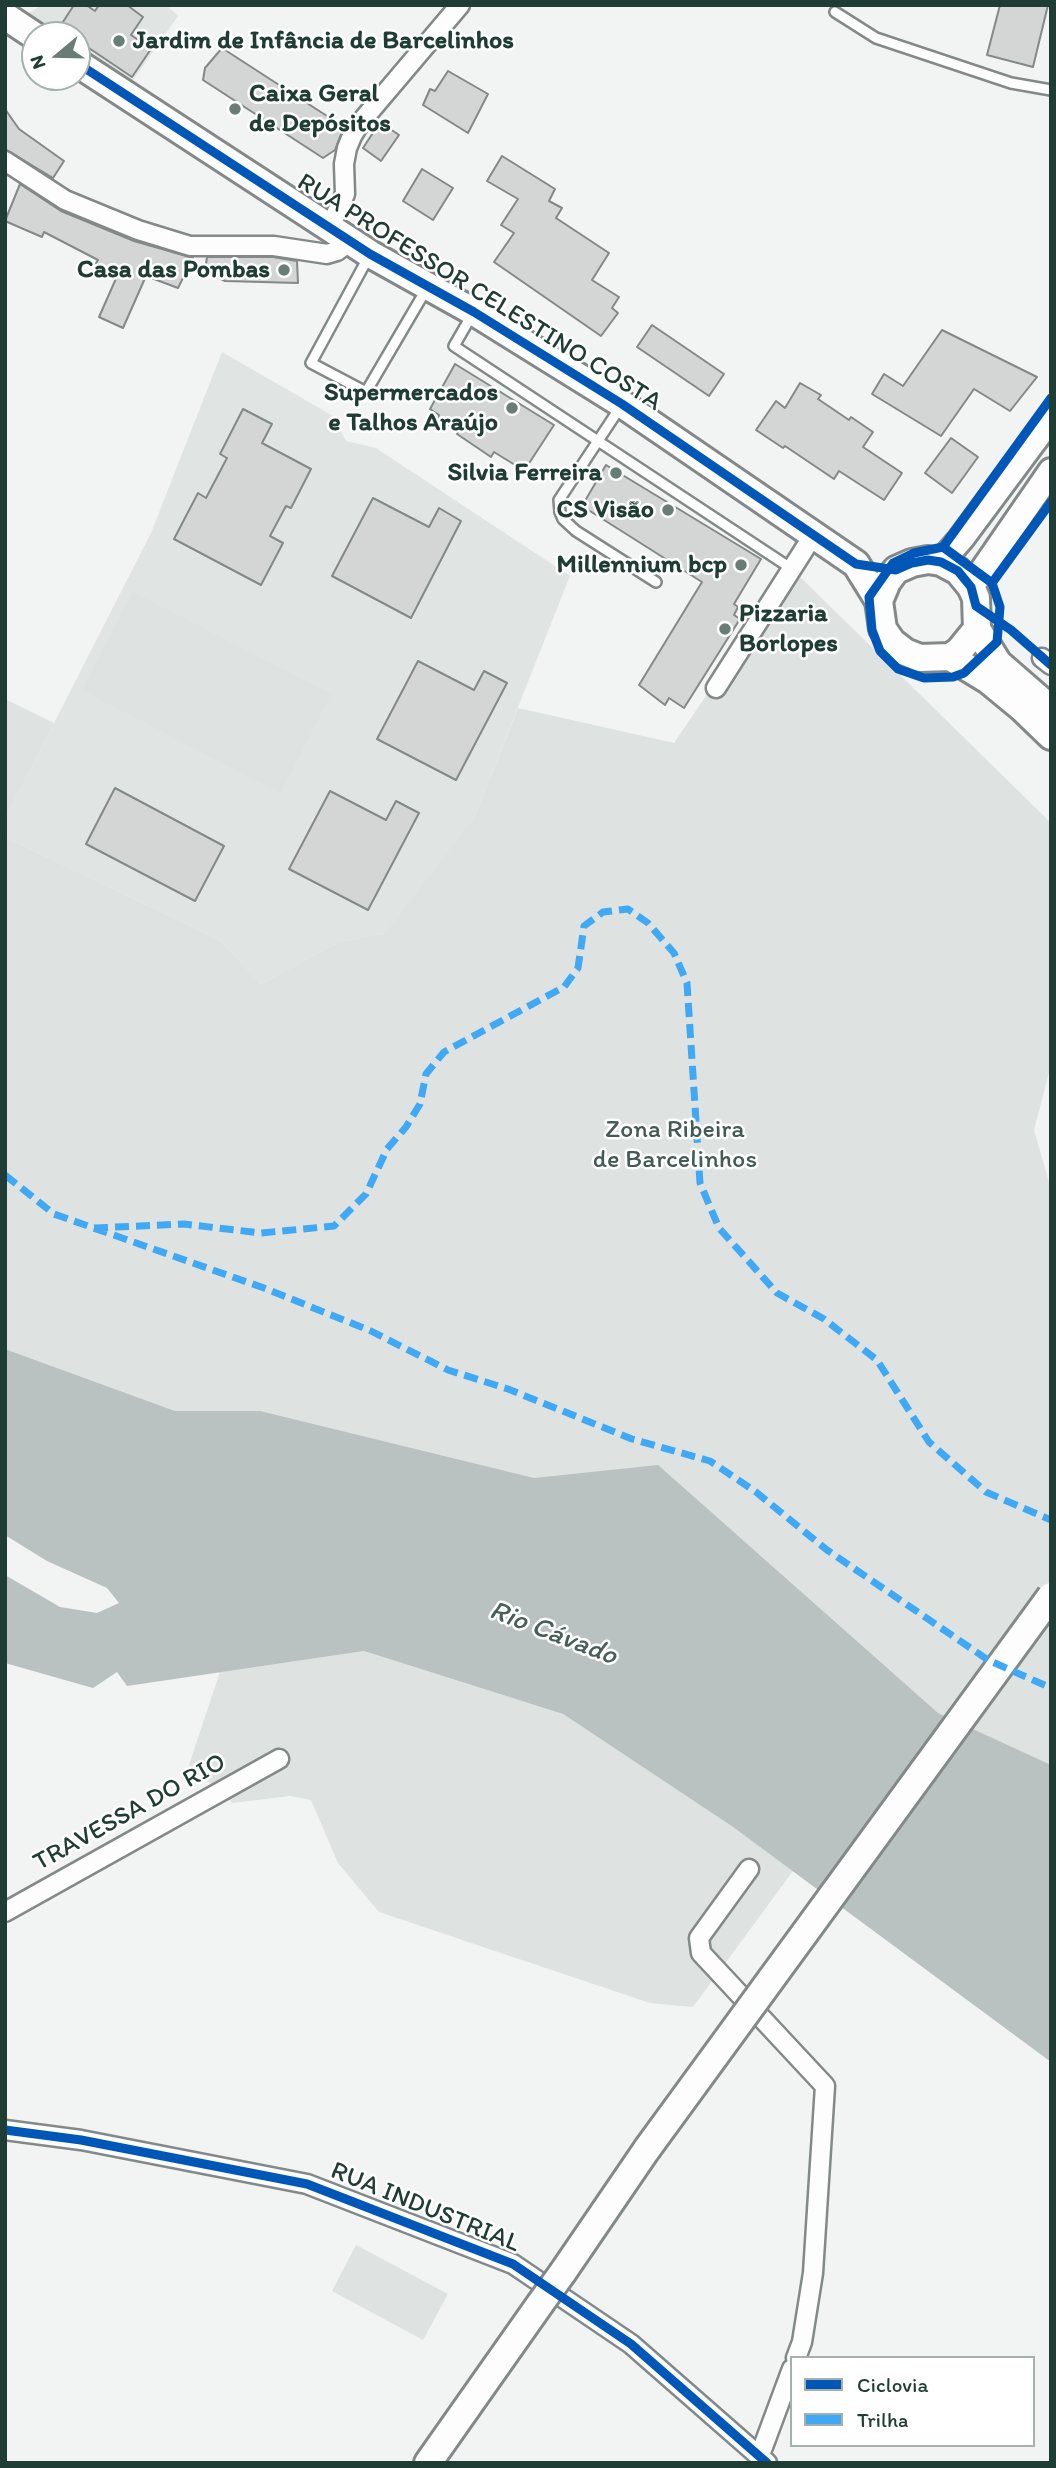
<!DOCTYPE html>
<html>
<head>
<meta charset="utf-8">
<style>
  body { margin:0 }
  #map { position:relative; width:1056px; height:2468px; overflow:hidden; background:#f2f3f3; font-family:Itim,sans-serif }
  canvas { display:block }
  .frame { position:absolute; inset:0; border:7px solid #1f3d34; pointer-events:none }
  .legend { position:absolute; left:790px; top:2356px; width:245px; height:91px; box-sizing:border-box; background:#fff; border:2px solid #a5b1ae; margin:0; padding:9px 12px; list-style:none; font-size:21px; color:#1f3d34 }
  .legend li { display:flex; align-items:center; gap:14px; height:35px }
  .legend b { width:35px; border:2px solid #a5b1ae }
  .north { position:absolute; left:21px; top:21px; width:70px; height:70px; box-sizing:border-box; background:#fff; border:2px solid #a5b1ae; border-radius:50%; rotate:251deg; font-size:19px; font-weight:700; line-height:28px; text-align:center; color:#1f3d34 }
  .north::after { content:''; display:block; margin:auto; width:24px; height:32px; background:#697d77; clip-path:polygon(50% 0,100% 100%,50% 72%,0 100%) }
</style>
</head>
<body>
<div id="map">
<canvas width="1056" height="2468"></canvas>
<div class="frame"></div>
<ul class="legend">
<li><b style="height:9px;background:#0057b8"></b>Ciclovia</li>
<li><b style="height:9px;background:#3fa9f5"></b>Trilha</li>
</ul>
<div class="north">N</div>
</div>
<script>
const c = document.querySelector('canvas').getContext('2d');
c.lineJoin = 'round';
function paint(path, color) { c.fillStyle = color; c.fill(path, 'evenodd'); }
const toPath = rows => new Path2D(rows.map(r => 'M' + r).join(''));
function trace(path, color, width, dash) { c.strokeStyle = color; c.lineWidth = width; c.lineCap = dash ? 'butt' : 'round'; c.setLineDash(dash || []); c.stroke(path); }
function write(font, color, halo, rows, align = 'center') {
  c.font = font + ' Itim,sans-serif'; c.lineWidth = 5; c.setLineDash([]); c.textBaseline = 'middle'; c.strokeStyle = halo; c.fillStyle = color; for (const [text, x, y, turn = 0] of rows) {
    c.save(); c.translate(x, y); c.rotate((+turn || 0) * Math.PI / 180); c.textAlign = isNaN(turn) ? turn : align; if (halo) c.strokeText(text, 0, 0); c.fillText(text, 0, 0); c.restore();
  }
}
const built = toPath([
  [42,5,166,5,178,16,131,83,77,48,77,35,57,35,26,15],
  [222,352,333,416,346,441,376,448,570,576,474,818,400,925,386,933,339,942,261,984,221,941,5,837,5,819,151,533]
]);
const green = toPath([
  [792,569,1051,823,1051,1065,1034,1130,1051,1189,1051,1803,175,1411,5,1349,5,837,221,941,261,984,339,942,386,933,474,818,518,708,674,743],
  [133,592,331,694,280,793,82,690],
  [5,699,54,723,5,819],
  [364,1651,563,1714,733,1827,793,1871,693,2007,650,2003,379,1912,338,1863,311,1800,290,1796,233,1803,189,1765,220,1672],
  [356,2245,448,2294,423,2340,332,2291]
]);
const water = toPath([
  [5,1349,175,1411,260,1411,534,1478,658,1465,938,1713,1051,1765,1051,2062,733,1827,563,1714,364,1651,127,1686,117,1672,93,1688,5,1663,5,1575,60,1607,97,1613,119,1603,107,1588,47,1561,5,1535]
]);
const building = toPath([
  [74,5,86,5,95,11,99,5,127,5,143,17,131,35,151,49,132,77,77,40,77,35,70,35,59,28,74,5],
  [1000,5,1048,5,1033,67,987,55,1000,5],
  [222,48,344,127,335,150,323,158,203,80,205,68,222,48],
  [448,71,488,94,468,133,423,105,430,89,435,91,448,71],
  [5,109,19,129,64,161,53,178,5,149,5,109],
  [380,122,399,135,381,161,363,148,380,122],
  [502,156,555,189,549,201,562,208,556,218,609,253,592,280,619,297,612,308,618,313,601,336,494,262,514,233,501,225,518,199,487,181,502,156],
  [422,169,453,188,433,220,403,201,422,169],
  [20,184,61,211,134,241,193,258,178,288,146,276,123,328,99,317,118,274,95,265,98,260,44,232,42,237,5,221,20,184],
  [207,257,273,257,297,261,298,283,225,281,205,271,207,257],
  [652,325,724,374,709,396,637,347,652,325],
  [942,330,1037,377,1010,411,974,389,941,436,872,394,884,374,903,386,942,330],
  [455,364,554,425,526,468,517,462,515,465,494,452,491,457,457,434,458,431,438,419,439,415,430,409,455,364],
  [800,383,821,395,818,399,849,420,851,417,873,432,863,447,902,473,884,500,839,471,834,479,785,446,783,448,756,430,776,401,785,408,800,383],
  [243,409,272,424,262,443,311,469,291,508,286,506,270,536,283,543,261,585,174,539,198,493,206,498,227,458,220,454,243,409],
  [951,438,978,457,952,493,925,473,951,438],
  [606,465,761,559,734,604,738,607,734,615,740,619,684,708,669,698,665,705,639,685,702,582,582,506,606,465],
  [373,498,429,527,439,508,461,521,411,618,332,576,373,498],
  [418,661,474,690,484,671,507,683,456,780,377,739,418,661],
  [115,788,224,846,195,901,86,844,115,788],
  [330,791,386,820,396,801,419,813,368,910,289,869,330,791]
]);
const path = toPath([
  [1001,623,1030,647]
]);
const service = toPath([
  [835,12,876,38,1011,83,1051,90],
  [369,256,311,363,366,392,427,288],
  [473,313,454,346,792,569],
  [621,406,559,500,560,512,563,519,576,531,656,582]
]);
const minor = toPath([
  [5,161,65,200,138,230,190,246,274,246,327,254,337,251,350,241],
  [330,227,345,194,344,164,347,148,352,136,360,123,460,5],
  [1042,658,1051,665],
  [716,688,814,534],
  [749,1869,699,1938,701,1953,825,2086,813,2273,802,2342,796,2358],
  [5,1912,279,1759],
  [5,2130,81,2140,307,2184,513,2264,631,2344,767,2463],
  [760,2455,792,2369]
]);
const secondary = toPath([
  [941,562,961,539,1051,418],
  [971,587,1051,471]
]);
const primary = toPath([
  [5,16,35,36],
  [77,63,370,254,474,312,622,404,856,564,879,601],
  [977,629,959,651,950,657,920,658,905,652,892,642,883,629,879,601,887,582,896,570,912,563,928,560,941,562,958,571,971,587,976,598,977,629,998,663,1051,709],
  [950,657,988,680,1022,708,1051,736],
  [563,2272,647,2149],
  [428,2463,540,2304]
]);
const primaryBridge = toPath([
  [647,2149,1051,1596],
  [540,2304,563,2272]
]);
const quiet = toPath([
  [5,1175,54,1214,264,1288,371,1331,448,1370,508,1389,632,1439,710,1461,756,1492,827,1550,988,1660,1051,1688],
  [94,1228,184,1224,261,1233,334,1226,366,1194,387,1149,406,1127,420,1104,426,1074,444,1052,564,987,578,968,584,926,603,912,628,909,648,923,674,953,687,983,700,1183,719,1228,777,1293,824,1319,877,1360,929,1442,986,1492,1051,1520]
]);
const cycleway = toPath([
  [77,63,370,254,474,312,622,404,856,564,896,570,912,563,928,560,941,562,958,571,971,587,976,606,1011,630,1051,665],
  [943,547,992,583,1000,607,997,642,964,673,953,677,924,678,898,669,880,651,872,630,869,597,893,563,914,553,943,547,1051,398],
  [992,583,1051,502],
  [5,2130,81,2140,307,2184,513,2264,631,2344,767,2463]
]);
const markers = [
  [119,41,7,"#697d77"],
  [235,109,7,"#697d77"],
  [284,270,7,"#697d77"],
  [512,408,7,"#697d77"],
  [616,473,7,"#697d77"],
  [668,510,7,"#697d77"],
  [741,565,7,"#697d77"],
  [725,629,7,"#697d77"]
];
const poiNames = [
  ["Jardim de Infância de Barcelinhos",133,41,"left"],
  ["Caixa Geral",249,94,"left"],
  ["de Depósitos",249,124,"left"],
  ["Casa das Pombas",270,270],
  ["Supermercados",498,393],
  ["e Talhos Araújo",498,423],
  ["Silvia Ferreira",602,473],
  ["CS Visão",654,510],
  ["Millennium bcp",727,565],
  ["Pizzaria",739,614,"left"],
  ["Borlopes",739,644,"left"]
];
const streetNames = [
  ["RUA PROFESSOR CELESTINO COSTA",479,293,32],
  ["TRAVESSA DO RIO",130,1813,-29],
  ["RUA INDUSTRIAL",425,2208,22]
];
const parkNames = [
  ["Zona Ribeira",675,1130],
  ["de Barcelinhos",675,1160]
];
const waterNames = [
  ["Rio Cávado",553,1634,21]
];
paint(built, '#e0e4e3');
paint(green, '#dee2e1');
paint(water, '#b9c2c0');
paint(building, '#d3d6d5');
trace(building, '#838988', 2);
trace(service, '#838988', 14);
trace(minor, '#838988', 23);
trace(secondary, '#838988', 30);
trace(primary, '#838988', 32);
trace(path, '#b4b8b7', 3.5, [7, 5]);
trace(service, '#fdfdfd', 9);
trace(minor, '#fdfdfd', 18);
trace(secondary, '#fdfdfd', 24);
trace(primary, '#fdfdfd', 26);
trace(primaryBridge, '#838988', 32, []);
trace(primaryBridge, '#fdfdfd', 26);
trace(quiet, '#3fa9f5', 7, [14, 7]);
trace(cycleway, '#0057b8', 9);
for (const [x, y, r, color] of markers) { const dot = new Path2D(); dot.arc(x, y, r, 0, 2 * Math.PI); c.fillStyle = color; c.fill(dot); trace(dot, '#fff', 2.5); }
write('bold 26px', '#1f3d34', '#fff', poiNames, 'right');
write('26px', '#1f3d34', '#fff', streetNames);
write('26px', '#425b54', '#fff', parkNames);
write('italic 28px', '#465f57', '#fff', waterNames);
</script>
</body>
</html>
